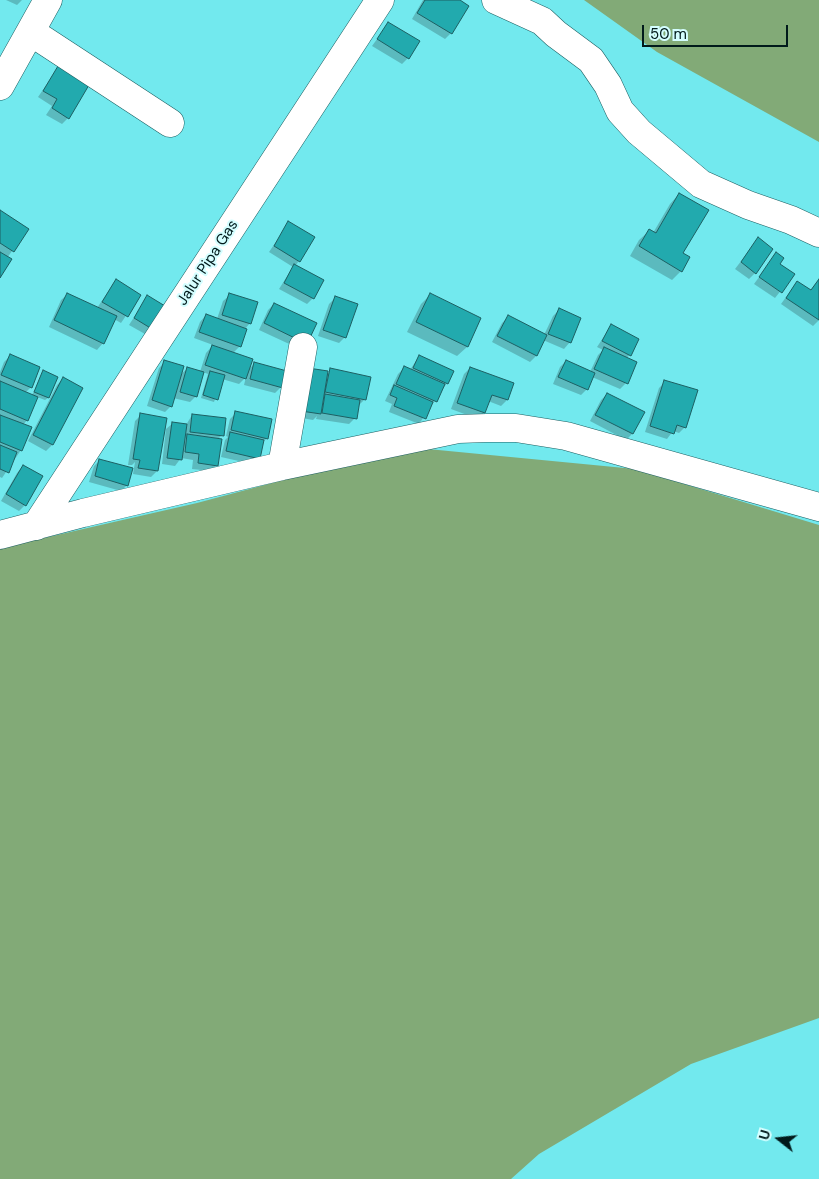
<!DOCTYPE html>
<html>
<head>
<meta charset="utf-8">
<style>
  body { margin:0 }
  #map { position:relative; width:819px; height:1179px; overflow:hidden; background:#72e9ee; font-family:"DM Sans",sans-serif }
  canvas { display:block }
  .north { position:absolute; left:754px; top:1114px; width:50px; height:50px; -webkit-text-stroke:4px #d4feff; paint-order:stroke; rotate:286deg; font-size:14px; font-weight:700; line-height:20px; text-align:center; color:#011a1b }
  .north::after { content:''; display:block; margin:auto; width:18px; height:22px; background:#011a1b; clip-path:polygon(50% 0,100% 100%,50% 72%,0 100%) }
  .scale { position:absolute; left:642px; top:25px; width:146px; height:22px; box-sizing:border-box; border:2px solid #011a1b; border-top:0; padding-left:6px; font-size:15px; line-height:18px; white-space:nowrap; color:#011a1b; -webkit-text-stroke:4px #d4feff; paint-order:stroke }
</style>
</head>
<body>
<div id="map">
<canvas width="819" height="1179"></canvas>
<div class="north">U</div>
<div class="scale">50 m</div>
</div>
<script>
const c = document.querySelector('canvas').getContext('2d');
c.lineJoin = 'round';
function paint(path, color) { c.fillStyle = color; c.fill(path, 'evenodd'); }
const toPath = rows => new Path2D(rows.map(r => 'M' + r).join(''));
function trace(path, color, width, dash) { c.strokeStyle = color; c.lineWidth = width; c.lineCap = dash ? 'butt' : 'round'; c.setLineDash(dash || []); c.stroke(path); }
function write(font, color, halo, rows, align = 'center') {
  c.font = font + ' "DM Sans",sans-serif'; c.lineWidth = 4; c.setLineDash([]); c.textBaseline = 'middle'; c.strokeStyle = halo; c.fillStyle = color; for (const [text, x, y, turn = 0] of rows) {
    c.save(); c.translate(x, y); c.rotate((+turn || 0) * Math.PI / 180); c.textAlign = isNaN(turn) ? turn : align; if (halo) c.strokeText(text, 0, 0); c.fillText(text, 0, 0); c.restore();
  }
}
const forest = toPath([
  [584,0,819,0,819,142,657,52],
  [407,447,635,469,819,525,819,1018,691,1064,539,1154,511,1179,0,1179,0,548,197,503]
]);
const shadow = toPath([
  [6,0,22,0,17,5],
  [423,0,458,0,451,33,445,39,412,19],
  [388,24,408,58,402,64,372,46],
  [58,68,68,118,62,124,46,115,52,106,38,97],
  [679,194,681,271,672,280,630,256,639,240,649,231,653,233,670,204],
  [0,212,28,229,7,258,0,276],
  [289,223,299,261,295,266,313,298,307,304,279,289,293,267,269,252],
  [758,239,755,273,749,279,735,269],
  [776,254,779,264,794,274,775,298,754,284],
  [819,279,819,320,813,326,781,304,797,282,810,291],
  [116,280,140,295,121,323,114,319,103,343,97,350,49,327,61,300,68,294,97,308],
  [230,295,250,323,245,329,240,346,233,353,248,370,255,363,281,387,275,393,244,385,246,377,239,384,222,379,214,402,201,398,208,374,203,372,196,396,190,402,173,398,171,406,165,412,147,406,159,368,165,362,180,375,188,368,200,372,206,353,213,345,194,338,200,322,206,315,217,319,223,301],
  [430,295,480,319,467,347,457,356,407,332,421,304],
  [147,297,164,307,145,334,129,325],
  [335,298,345,337,339,343,318,336,329,304],
  [274,304,315,324,300,349,259,330,268,310],
  [559,310,580,319,570,342,564,349,543,340,536,356,530,362,492,342,502,323,508,317,544,335,553,316],
  [611,326,630,355,626,358,626,383,620,389,592,377,587,389,581,395,553,384,560,367,566,361,590,372,598,355,603,350,597,347],
  [10,356,31,387,25,393,32,395,44,371,48,398,45,400,37,397,27,420,23,425,21,450,2,478,0,477,0,372,4,362],
  [419,356,447,383,419,424,389,412,392,404,385,401,398,374,404,368,410,370],
  [470,368,513,384,507,400,501,406,488,401,484,413,478,419,451,409,464,374],
  [331,370,369,378,364,400,358,406,355,418,349,424,316,419,317,416,313,420,296,417],
  [63,379,52,445,46,451,28,441,57,385],
  [665,382,685,427,679,433,673,431,667,439,645,432,659,388],
  [607,394,632,434,626,440,590,421,601,400],
  [236,413,267,438,262,443,258,458,252,464,221,457,225,440,228,437,226,436,230,419],
  [141,415,157,471,151,477,133,474,135,462,132,465,128,465,135,421],
  [192,415,222,435,218,439,217,465,211,471,192,469,193,460,181,458,175,466,162,464,166,429,173,423,186,425],
  [100,460,127,485,121,491,89,482,94,466],
  [23,466,25,505,19,511,1,501,17,473]
]);
const building = toPath([
  [425,0,460,0,469,6,452,34,417,13,425,0],
  [388,22,420,41,409,59,377,39,388,22],
  [58,66,89,85,69,119,52,108,57,99,43,91,58,66],
  [679,193,709,210,683,253,690,257,682,272,639,246,649,229,656,233,679,193],
  [0,210,29,229,14,252,0,243,0,210],
  [288,221,315,237,300,262,274,246,288,221],
  [758,237,773,249,756,274,741,262,758,237],
  [0,252,12,259,0,278,0,252],
  [776,252,784,258,780,264,795,274,782,293,759,277,776,252],
  [294,264,324,280,314,299,284,283,294,264],
  [116,279,141,295,128,317,102,302,116,279],
  [819,279,819,320,786,298,797,281,811,290,819,279],
  [67,293,117,316,104,344,54,320,67,293],
  [229,293,258,302,251,324,222,315,229,293],
  [430,293,481,318,468,347,416,322,430,293],
  [147,295,165,306,152,329,134,318,147,295],
  [335,296,358,304,346,338,323,330,335,296],
  [274,303,317,323,307,344,264,323,274,303],
  [559,308,581,318,571,343,548,334,559,308],
  [206,314,247,329,241,347,199,332,206,314],
  [508,315,547,335,537,356,497,336,508,315],
  [611,324,639,339,631,356,602,341,611,324],
  [212,345,253,359,246,379,205,365,212,345],
  [604,347,637,362,628,384,594,369,604,347],
  [10,354,40,367,32,388,1,375,10,354],
  [419,355,454,371,448,384,413,368,419,355],
  [164,360,184,366,172,407,152,400,164,360],
  [566,360,595,373,588,390,558,377,566,360],
  [254,362,287,371,283,388,250,379,254,362],
  [404,366,445,384,437,402,396,384,404,366],
  [187,367,204,372,197,397,180,392,187,367],
  [470,367,514,383,508,400,492,395,485,413,457,403,470,367],
  [308,368,328,371,321,414,301,411,308,368],
  [330,368,371,377,366,400,325,392,330,368],
  [43,370,58,377,49,398,34,392,43,370],
  [210,371,225,375,218,400,203,395,210,371],
  [63,377,83,388,53,445,33,435,63,377],
  [664,380,698,390,686,428,677,425,674,434,650,426,664,380],
  [0,381,38,397,28,421,0,409,0,381],
  [394,385,433,402,426,419,394,406,397,398,390,395,394,385],
  [607,393,645,412,633,434,595,415,607,393],
  [325,394,360,400,357,419,322,413,325,394],
  [235,411,272,419,268,439,231,430,235,411],
  [140,413,167,418,158,471,138,468,140,460,133,459,140,413],
  [192,414,226,418,224,436,190,432,192,414],
  [0,415,32,427,22,451,0,442,0,415],
  [172,422,187,424,182,460,167,458,172,422],
  [230,432,264,440,260,459,226,451,230,432],
  [187,434,222,439,218,466,198,463,199,454,185,452,187,434],
  [0,445,17,452,9,473,0,469,0,445],
  [99,459,133,468,128,486,95,476,99,459],
  [23,465,43,476,26,506,6,494,23,465]
]);
const minor = toPath([
  [496,0,542,21,556,34,591,60,608,85,620,111,639,132,701,184,748,205,791,220,819,233],
  [31,32,170,123],
  [0,86,48,0],
  [282,466,303,347],
  [36,526,380,0],
  [0,535,83,513,282,466,458,429,487,428,516,428,566,436,819,507]
]);
const streetNames = [
  ["Jalur Pipa Gas",208,263,-57]
];
paint(forest, '#82aa77');
paint(shadow, '#0003');
paint(building, '#22aaae');
trace(building, '#1d5f62', 1);
trace(minor, '#1d5f62', 29);
trace(minor, '#fff', 28);
write('15px', '#011a1b', '#d4feff', streetNames);
</script>
</body>
</html>
